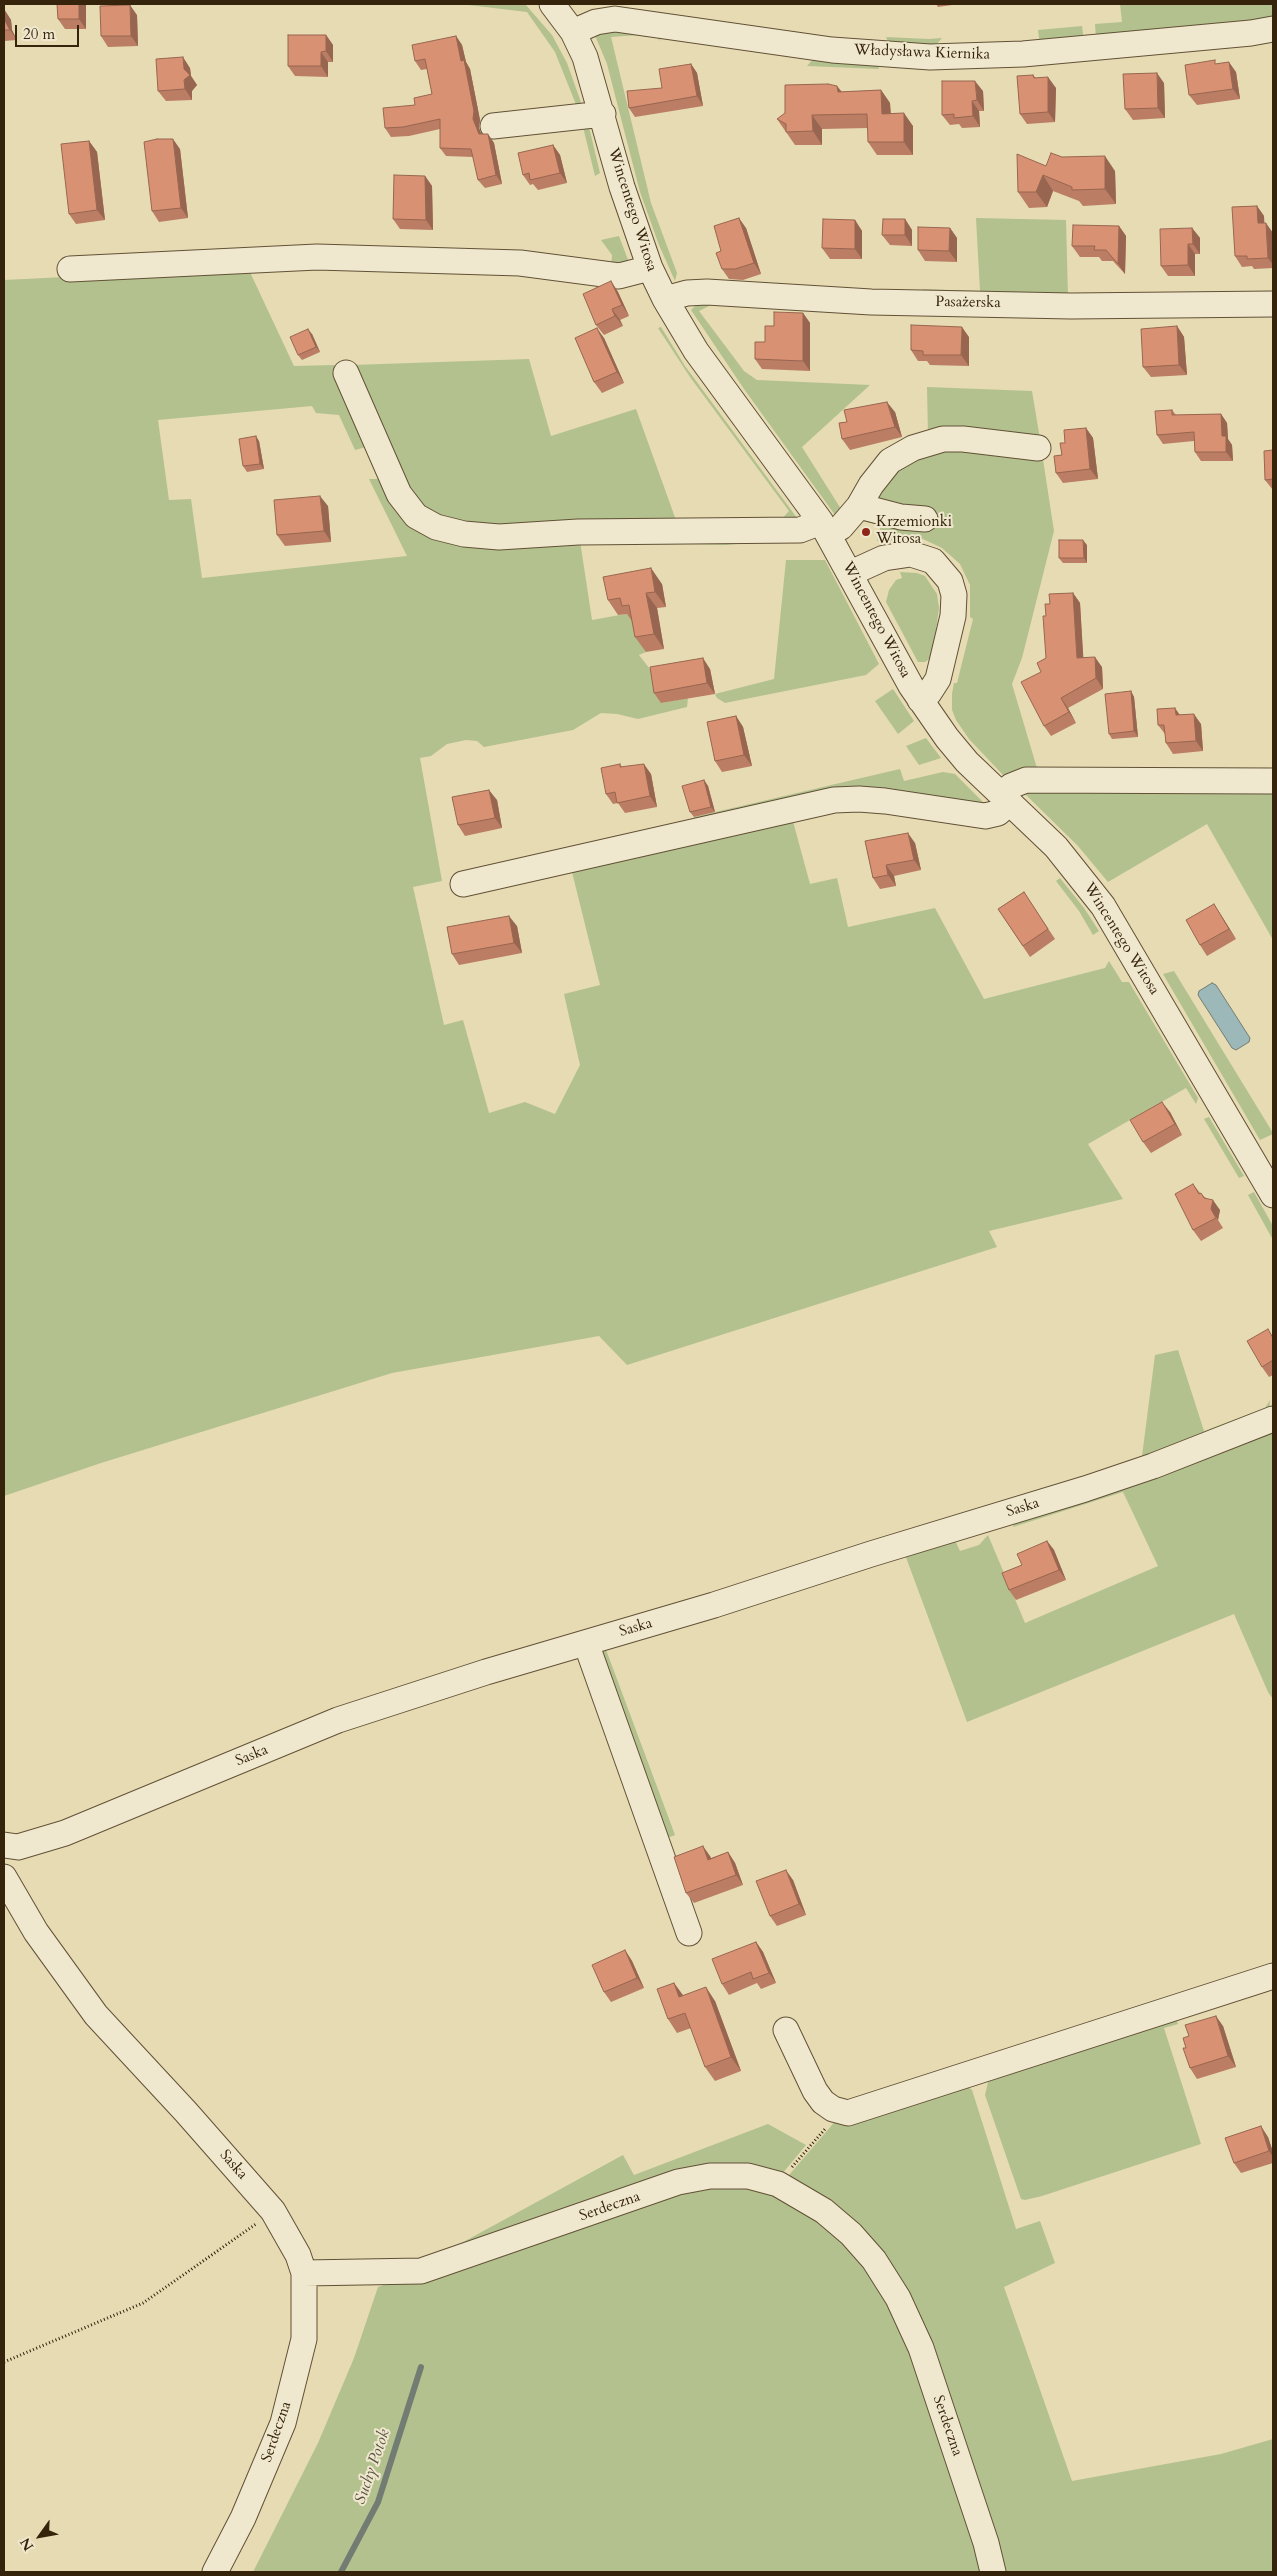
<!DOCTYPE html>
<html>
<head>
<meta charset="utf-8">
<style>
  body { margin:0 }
  #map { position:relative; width:1277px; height:2576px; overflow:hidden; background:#e6dbb3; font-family:Cardo,serif }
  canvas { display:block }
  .frame { position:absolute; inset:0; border:5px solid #36230c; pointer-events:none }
  .north { position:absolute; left:15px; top:2511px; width:50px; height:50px; -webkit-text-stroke:4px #efe8ce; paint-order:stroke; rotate:238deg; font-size:14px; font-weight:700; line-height:20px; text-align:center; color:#36230c }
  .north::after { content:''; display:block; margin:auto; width:18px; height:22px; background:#36230c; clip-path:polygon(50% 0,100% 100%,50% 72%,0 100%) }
  .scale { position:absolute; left:15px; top:25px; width:64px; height:22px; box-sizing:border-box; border:2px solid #36230c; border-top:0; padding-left:6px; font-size:15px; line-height:18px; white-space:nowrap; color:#36230c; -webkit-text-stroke:4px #efe8ce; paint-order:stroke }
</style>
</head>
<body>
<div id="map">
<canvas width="1277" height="2576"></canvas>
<div class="frame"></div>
<div class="north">N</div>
<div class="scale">20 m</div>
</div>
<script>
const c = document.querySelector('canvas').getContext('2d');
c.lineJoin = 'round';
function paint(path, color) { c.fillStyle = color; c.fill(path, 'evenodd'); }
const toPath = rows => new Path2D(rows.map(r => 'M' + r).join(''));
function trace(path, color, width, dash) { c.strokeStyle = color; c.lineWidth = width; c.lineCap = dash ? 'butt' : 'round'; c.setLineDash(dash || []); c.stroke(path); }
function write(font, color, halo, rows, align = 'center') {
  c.font = font + ' Cardo,serif'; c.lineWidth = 4; c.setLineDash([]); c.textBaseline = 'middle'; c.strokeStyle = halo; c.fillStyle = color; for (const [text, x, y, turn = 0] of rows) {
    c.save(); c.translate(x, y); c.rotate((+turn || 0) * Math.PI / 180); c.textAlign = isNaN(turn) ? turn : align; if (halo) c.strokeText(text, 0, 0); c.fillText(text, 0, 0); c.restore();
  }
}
const green = toPath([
  [460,4,525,4,552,35,567,63,582,105,577,107,555,52,527,12],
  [1120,4,1273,4,1273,24,1096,39,1095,24,1122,22],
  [619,26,650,29,657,34,661,41,652,34,611,37,651,203,677,273,675,281,659,245,640,192,607,64,594,33,601,29],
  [1082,26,1084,41,1040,46,1038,30],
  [886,37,929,39,942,38,935,46,890,46],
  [815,57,876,60,879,69,807,66],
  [583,127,589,127,600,173,595,176],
  [976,218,1066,220,1068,296,928,295,922,289,980,291],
  [619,236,630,265,611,269,612,255,601,240],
  [248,268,294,366,334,365,370,441,366,447,355,450,339,415,316,413,312,406,158,420,169,500,191,499,202,578,407,556,369,479,383,479,423,529,804,535,813,539,785,539,726,545,580,541,592,620,631,613,640,620,646,652,639,655,657,678,661,703,688,698,687,707,638,719,617,714,601,713,573,730,484,747,477,741,466,740,447,744,431,756,420,758,442,881,413,887,444,1025,463,1020,489,1113,525,1102,555,1114,580,1065,564,994,600,985,570,864,791,814,810,884,837,878,848,927,935,908,984,999,1105,968,1109,961,1122,982,1129,982,1198,1098,1196,1104,1186,1088,1088,1144,1123,1199,989,1231,997,1247,627,1365,599,1336,392,1373,101,1463,4,1496,4,280],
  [721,300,699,311,744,371,757,380,870,385,802,447,841,509,835,515,744,389,691,310,698,303],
  [661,327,685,366,800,522,499,532,418,510,352,365,529,359,551,436,636,409,677,523,781,520,789,511,690,377,658,328],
  [927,387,1032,391,1041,445,928,436],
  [916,451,1042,453,1054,531,1022,658,1012,684,1039,775,1013,772,1003,775,969,739,956,720,952,710,952,694,954,683,957,683,973,619,970,617,970,585,960,564,942,548,923,539,877,541,881,525,856,520,884,508,873,491],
  [786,560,825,560,879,664,866,675,725,703,717,698,715,694,774,679],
  [900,572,917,573,925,576,937,594,939,608,933,652,932,657,925,662,918,662,886,602,889,590,896,580,902,578],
  [893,689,914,721,898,734,875,701],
  [926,738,941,758,919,765,906,746],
  [900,769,904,781,943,772,955,774,989,808,885,796,696,825,694,817],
  [1273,789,1273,940,1207,824,1108,882,1078,846,1021,790],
  [1060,878,1084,908,1099,931,1093,935,1079,911,1056,881],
  [1174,971,1273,1133,1273,1134,1260,1140,1163,974],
  [1209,1117,1244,1176,1239,1178,1204,1119],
  [1254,1192,1273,1226,1273,1240,1248,1195],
  [1178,1350,1204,1431,1265,1408,1270,1400,1269,1410,1141,1464,1155,1355],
  [1273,1425,1273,1699,1268,1692,1234,1614,967,1722,904,1552,953,1536,960,1551,979,1545,988,1535,1025,1623,1158,1566,1123,1492,1013,1527,1015,1519],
  [605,1647,675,1835,662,1840,601,1654],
  [1176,2018,1178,2024,1164,2028,1201,2144,1042,2196,1025,2200,1021,2199,985,2095,989,2078],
  [966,2085,972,2090,1016,2229,1040,2221,1055,2263,1004,2287,1072,2481,1221,2454,1273,2439,1273,2572,998,2572,902,2295,783,2182,838,2118],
  [768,2124,806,2145,777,2180,748,2174,421,2265,623,2155,634,2175],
  [681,2187,777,2189,848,2237,916,2351,988,2572,253,2572,318,2443,354,2358,378,2287]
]);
const water = toPath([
  [1212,983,1216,985,1250,1038,1249,1042,1236,1050,1232,1048,1198,995,1199,991,1212,983]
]);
const stream = toPath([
  [341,2572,378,2502,421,2367]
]);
const path = toPath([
  [792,2167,825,2129],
  [4,2362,143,2303,256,2224]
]);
const minor = toPath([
  [552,4,573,32,585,57,622,187,650,268,665,299,696,351,821,522,911,686,947,738,967,762,1056,847,1103,906,1273,1195],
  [573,32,596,22,615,19,832,50,930,57,1023,54,1251,33,1273,29],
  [493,126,603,114],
  [70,269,317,257,520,263,619,276,650,268],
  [665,299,687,293,707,292,871,302,1071,306,1273,304],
  [346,373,399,494,416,516,436,527,464,534,499,537,578,532,800,530,821,522],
  [859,506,901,517,925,519],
  [829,534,841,527,859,506,871,485,890,461,913,448,943,439,963,439,1038,448],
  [851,573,884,558,911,554,933,561,950,581,954,595,953,616,938,679,929,693,920,700],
  [1001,795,1011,786,1026,780,1273,781],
  [463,884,834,800,859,799,885,801,985,816,998,813,1009,803],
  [586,1643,689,1933],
  [4,1845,18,1847,65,1833,338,1720,486,1672,714,1605,871,1554,1085,1489,1153,1466,1273,1419],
  [4,1877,36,1932,96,2015,186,2112,273,2211,298,2255,304,2273,304,2339,283,2423,243,2518,215,2572],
  [786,2030,815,2091,823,2102,833,2109,848,2113,1273,1976],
  [304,2273,421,2271,678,2182,710,2176,748,2176,778,2184,824,2211,851,2234,874,2260,898,2298,921,2348,986,2543,993,2572]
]);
const wall = toPath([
  [57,4,86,4,86,29,65,29,58,19],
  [936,4,959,4,938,7],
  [4,9,11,20,12,30,17,40,4,41],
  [137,15,138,46,108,47,101,36],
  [326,35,333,45,333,62,328,62,328,77,295,76,288,66],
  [456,36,462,45,466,62,470,69,480,120,479,128,481,134,488,134,494,143,502,184,485,188,478,180,473,157,446,156,440,148,440,129,409,136,391,137,385,128,415,105,432,94,427,69,421,70,415,61],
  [691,64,697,73,703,106,635,117,629,108,662,88],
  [1217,64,1236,72,1240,99,1197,105,1189,95],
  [190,68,191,76,197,85,192,91,192,100,166,101,158,91],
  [1033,75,1036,78,1056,88,1055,122,1027,124,1020,114],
  [1164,83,1165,118,1133,120,1125,109],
  [837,86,842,92,881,90,890,103,891,113,913,126,913,155,877,155,868,142,868,128,822,129,822,145,795,145,777,119],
  [983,91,984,111,979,111,980,127,962,128,959,124,950,125,942,115],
  [89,141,97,152,105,220,76,224,69,214],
  [553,145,560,155,567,183,538,190,533,184,530,185,523,175],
  [180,149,188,218,159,222,152,211],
  [1062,157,1115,171,1116,204,1083,206,1079,201,1053,191,1047,207,1029,208,1018,192,1046,166],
  [425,176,432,186,433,230,400,229,393,219],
  [1257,206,1264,216,1264,223,1273,233,1273,268,1254,269,1252,266,1242,267,1235,256],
  [905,219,912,230,912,246,890,245,882,235],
  [855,220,862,231,862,259,830,259,822,248],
  [1119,226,1126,236,1125,274,1113,261,1102,261,1099,257,1080,257,1072,246],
  [746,228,761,274,743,280,729,279,722,269,721,251],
  [950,228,957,238,957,262,925,261,918,250],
  [1192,228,1200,238,1200,254,1195,254,1195,276,1168,276,1161,266],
  [611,281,618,292,629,316,620,320,623,326,604,335,596,325],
  [803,313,810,323,810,371,762,369,755,359,765,342],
  [1177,326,1184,337,1187,375,1151,377,1143,367],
  [312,334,320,352,302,360,298,355],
  [969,337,969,366,930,365,927,361,918,361,911,350],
  [604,338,624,383,602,393,594,382],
  [1172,410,1176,415,1221,414,1227,423,1228,439,1232,445,1233,461,1201,461,1195,452,1194,441,1163,444,1157,435],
  [895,412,902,437,850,450,842,439,847,422],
  [1086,428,1093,438,1098,479,1063,483,1056,473,1065,443],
  [259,441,264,469,247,472,243,466],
  [1273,450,1273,490,1265,480],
  [328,506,331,542,285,546,277,535],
  [1087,545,1087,563,1063,563,1059,558],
  [662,584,666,607,657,608,664,649,646,652,635,637,632,621,627,614,618,615,608,600],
  [1073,593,1080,603,1083,658,1102,667,1103,689,1068,708,1076,723,1051,736,1044,726,1041,672,1046,658,1046,616,1050,604],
  [710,669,715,694,661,703,654,693],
  [1131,691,1134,697,1138,737,1112,739,1109,734],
  [1180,715,1201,724,1203,751,1173,754,1166,743,1165,734,1158,725],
  [736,716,743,727,752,766,722,772,715,761],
  [620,764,622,767,651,774,657,807,625,813,618,803,613,804,606,794],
  [704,780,708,786,715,812,694,817,690,812],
  [497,800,502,828,465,836,458,825],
  [865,841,915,843,921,870,894,876,896,886,880,889,873,878],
  [1024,892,1055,939,1030,957,998,909],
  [1221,915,1236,939,1207,956,1200,945],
  [517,926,522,953,459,965,452,954],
  [1170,1112,1182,1135,1151,1153,1143,1142],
  [1193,1184,1200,1193,1220,1210,1218,1220,1223,1228,1201,1241,1193,1230],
  [1273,1337,1273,1375,1269,1377,1262,1367],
  [1047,1541,1054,1550,1066,1580,1016,1600,1009,1590,1022,1565],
  [728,1852,735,1863,743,1885,694,1903,686,1893,710,1856,711,1858],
  [793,1880,806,1915,777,1926,770,1916],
  [756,1942,763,1952,776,1983,761,1989,757,1983,729,1995,722,1984],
  [625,1950,632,1961,644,1988,611,2002,604,1992],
  [674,1983,683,1995,715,2001,741,2071,715,2081,705,2067,691,2028,677,2033,668,2019],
  [1223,2026,1236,2067,1197,2079,1190,2068,1186,2048],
  [1268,2137,1273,2152,1273,2163,1241,2173,1234,2163]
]);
const shadedWall = toPath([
  [79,4,86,4,86,29,79,19],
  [130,5,137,15,138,46,131,36],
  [4,9,11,20,12,30,17,40,10,30,4,19],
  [326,35,333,45,333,62,326,51],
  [456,36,462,45,466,62,470,69,480,120,479,128,485,142,479,134,473,119],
  [321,52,328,62,328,77,321,66],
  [183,57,190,68,191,76,197,85,192,91,192,100,185,89],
  [1229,62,1236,72,1240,99,1233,89],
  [691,64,697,73,703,106,697,96],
  [1157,73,1164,83,1165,118,1158,108],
  [1048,77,1056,88,1055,122,1048,112],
  [975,81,983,91,984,111,977,100],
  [837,86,847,99,838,92],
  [881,90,890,103,891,127,882,114],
  [972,101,979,111,980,127,973,116],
  [904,113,913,126,913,155,904,142],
  [812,115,822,129,822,145,813,131],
  [488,134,494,143,502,184,496,175],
  [173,139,180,149,188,218,181,208],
  [89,141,97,152,105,220,97,210],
  [553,145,560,155,567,183,560,173],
  [1105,156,1115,171,1116,204,1105,189],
  [1043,175,1053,191,1047,207,1036,192],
  [425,176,432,186,433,230,426,220],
  [1257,206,1264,216,1265,233,1258,223],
  [739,218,746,228,761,274,754,263],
  [905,219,912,230,912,246,905,235],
  [855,220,862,231,862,259,855,249],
  [1266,223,1273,233,1273,265,1268,258],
  [1119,226,1126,236,1125,274,1118,264],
  [950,228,957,238,957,262,949,251],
  [1192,228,1200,238,1200,254,1193,244],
  [1188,244,1195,254,1195,276,1188,265],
  [611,281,618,292,629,316,622,305],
  [612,309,620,320,623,326,615,316],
  [803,313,810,323,810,371,803,361],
  [1177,326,1184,337,1187,375,1179,365],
  [962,327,969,337,969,366,961,355],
  [597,328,604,338,624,383,617,372],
  [308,329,312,334,320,352,316,347],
  [887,402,895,412,902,437,895,427],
  [1221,414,1227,423,1228,439,1232,445,1233,461,1226,452,1222,436],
  [1086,428,1093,438,1098,479,1090,469],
  [256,436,259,441,264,469,260,464],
  [320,496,328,506,331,542,324,531],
  [1083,540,1087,545,1087,563,1084,558],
  [651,568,662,584,666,607,655,592],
  [646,593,657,608,664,649,654,634],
  [1073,593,1080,603,1084,668,1077,658],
  [1095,657,1102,667,1103,689,1096,678],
  [703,658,710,669,715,694,707,683],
  [1131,691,1134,697,1138,737,1134,731],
  [1061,698,1068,708,1076,723,1069,712],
  [1175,708,1182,718,1176,715],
  [1194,714,1201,724,1203,751,1196,741],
  [736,716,743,727,752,766,744,755],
  [644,764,651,774,657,807,650,796],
  [704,780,708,786,715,812,711,807],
  [489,790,497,800,502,828,495,818],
  [908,833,915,843,921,870,914,860],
  [886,865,894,876,896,886,888,875],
  [1214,904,1221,915,1236,939,1229,929],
  [509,916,517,926,522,953,514,943],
  [1162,1102,1170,1112,1182,1135,1175,1124],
  [1213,1200,1220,1210,1218,1220,1223,1228,1211,1209],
  [1047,1541,1054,1550,1066,1580,1059,1570],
  [703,1846,710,1856,715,1870,708,1860],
  [728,1852,735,1863,743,1885,736,1875],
  [786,1870,793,1880,806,1915,799,1904],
  [756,1942,763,1952,776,1983,769,1973],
  [625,1950,632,1961,644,1988,637,1978],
  [674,1983,684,1997,679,1997],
  [706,1987,715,2001,741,2071,731,2057],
  [1216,2016,1223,2026,1236,2067,1228,2056],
  [1261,2126,1268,2137,1273,2152,1273,2157,1269,2151]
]);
const building = toPath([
  [57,4,79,4,79,19,58,19,57,4],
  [130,5,131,36,101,36,100,6,130,5],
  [4,9,4,19,10,30,4,30,4,9],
  [288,35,326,35,326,51,321,52,321,66,288,66,288,35],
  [456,36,461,61,464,60,474,111,473,119,479,134,488,134,496,175,478,180,471,149,440,148,440,119,403,127,385,128,383,108,415,105,414,98,432,94,425,59,415,61,412,45,456,36],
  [183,57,184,69,190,75,184,80,185,89,158,91,156,59,183,57],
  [1215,60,1215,64,1229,62,1233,89,1189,95,1185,65,1215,60],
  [691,64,697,96,629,108,627,91,662,88,659,69,691,64],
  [1157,73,1158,108,1125,109,1123,74,1157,73],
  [1033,75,1034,78,1048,77,1048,112,1020,114,1017,76,1033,75],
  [942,81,975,81,977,100,972,101,973,116,954,118,954,114,942,115,942,81],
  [828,84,837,86,838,92,881,90,882,114,904,113,904,142,868,142,867,114,812,115,813,131,786,132,786,124,777,119,785,113,785,85,828,84],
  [157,139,173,139,181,208,152,211,144,142,157,139],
  [89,141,97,210,69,214,61,144,89,141],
  [553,145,560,173,530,180,529,173,523,175,518,153,553,145],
  [1051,153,1062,157,1105,156,1105,189,1072,190,1072,187,1043,175,1036,192,1018,192,1017,154,1046,166,1051,153],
  [394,175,425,176,426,220,393,219,394,175],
  [1257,206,1258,223,1266,223,1268,258,1247,259,1247,256,1235,256,1232,207,1257,206],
  [739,218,754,263,735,269,722,269,716,253,721,251,714,226,739,218],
  [823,219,855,220,855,249,822,248,823,219],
  [883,219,905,219,905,235,882,235,883,219],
  [1073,225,1119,226,1118,264,1106,250,1094,250,1095,246,1072,246,1073,225],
  [918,227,950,228,949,251,918,250,918,227],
  [1192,228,1193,244,1188,244,1188,265,1161,266,1160,229,1192,228],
  [611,281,622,305,612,309,615,316,596,325,583,294,611,281],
  [774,312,803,313,803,361,755,359,755,342,765,342,765,326,774,326,774,312],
  [911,325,962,327,961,355,923,355,923,351,911,350,911,325],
  [1177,326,1179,365,1143,367,1141,329,1177,326],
  [597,328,617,372,594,382,575,338,597,328],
  [308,329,316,347,298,355,290,337,308,329],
  [887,402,895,427,842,439,839,423,847,422,844,410,887,402],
  [1172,410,1172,415,1221,414,1222,436,1226,436,1226,452,1195,452,1194,432,1157,435,1155,411,1172,410],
  [1086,428,1090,469,1056,473,1054,456,1062,455,1060,443,1065,443,1064,430,1086,428],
  [256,436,260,464,243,466,239,439,256,436],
  [1273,450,1273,479,1265,480,1264,451,1273,450],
  [320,496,324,531,277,535,274,500,320,496],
  [1059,540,1083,540,1084,558,1059,558,1059,540],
  [651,568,655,592,646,593,654,634,635,637,629,605,622,606,620,598,608,600,603,577,651,568],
  [1073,593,1077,658,1095,657,1096,678,1061,698,1069,712,1044,726,1021,682,1041,672,1037,663,1046,658,1043,616,1046,616,1045,604,1050,604,1049,594,1073,593],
  [703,658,707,683,654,693,650,667,703,658],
  [1131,691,1134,731,1109,734,1105,694,1131,691],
  [1175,708,1176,715,1194,714,1196,741,1166,743,1164,725,1158,725,1157,709,1175,708],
  [736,716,744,755,715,761,707,722,736,716],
  [620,764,620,767,644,764,650,796,617,803,615,792,606,794,601,768,620,764],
  [704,780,711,807,690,812,682,786,704,780],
  [489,790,495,818,458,825,452,797,489,790],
  [908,833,914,860,886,865,888,875,873,878,865,841,908,833],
  [1024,892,1048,929,1023,946,998,909,1024,892],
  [1214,904,1229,929,1200,945,1186,920,1214,904],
  [509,916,514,943,452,954,447,927,509,916],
  [1162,1102,1175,1124,1143,1142,1130,1120,1162,1102],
  [1193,1184,1199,1194,1201,1193,1204,1198,1213,1200,1211,1209,1216,1218,1193,1230,1175,1194,1193,1184],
  [1268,1329,1273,1338,1273,1360,1262,1367,1247,1341,1268,1329],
  [1047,1541,1059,1570,1009,1590,1002,1573,1022,1565,1017,1554,1047,1541],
  [703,1846,708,1860,728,1852,736,1875,686,1893,674,1857,703,1846],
  [786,1870,799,1904,770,1916,756,1881,786,1870],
  [756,1942,769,1973,753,1979,751,1972,722,1984,712,1959,756,1942],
  [625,1950,637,1978,604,1992,592,1965,625,1950],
  [674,1983,679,1997,706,1987,731,2057,705,2067,685,2013,668,2019,657,1989,674,1983],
  [1216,2016,1228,2056,1190,2068,1183,2048,1186,2048,1183,2038,1189,2036,1185,2025,1216,2016],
  [1261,2126,1269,2151,1234,2163,1225,2138,1261,2126]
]);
const markers = [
  [866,532,5,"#8f2418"]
];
const streetNames = [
  ["Władysława Kiernika",922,53,2],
  ["Wincentego Witosa",632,210,72],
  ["Pasażerska",968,303,1],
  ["Wincentego Witosa",876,620,62],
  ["Wincentego Witosa",1121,939,58],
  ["Saska",1023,1508,-17],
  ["Saska",636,1628,-16],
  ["Saska",252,1756,-22],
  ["Saska",233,2165,49],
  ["Serdeczna",610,2207,-19],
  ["Serdeczna",947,2426,71],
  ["Serdeczna",277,2432,-71]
];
const poiNames = [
  ["Krzemionki",876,523],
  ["Witosa",876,540]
];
const waterNames = [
  ["Suchy Potok",373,2467,-71]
];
paint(green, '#b3c18e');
paint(water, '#9cb8b8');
trace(water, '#737c73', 1);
trace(stream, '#737c73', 6);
trace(minor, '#625136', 27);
trace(path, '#36230c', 3, [1, 2.5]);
trace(minor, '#efe8ce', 25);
paint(wall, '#bb7d63');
paint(shadedWall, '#986650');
paint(building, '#d99173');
trace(building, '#986650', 1);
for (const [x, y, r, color] of markers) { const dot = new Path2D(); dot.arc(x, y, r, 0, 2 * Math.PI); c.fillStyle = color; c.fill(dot); trace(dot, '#efe8ce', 2); }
write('15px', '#36230c', '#efe8ce', streetNames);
write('15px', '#36230c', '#efe8ce', poiNames, 'left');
write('italic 16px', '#555040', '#efe8ce', waterNames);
</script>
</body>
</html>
